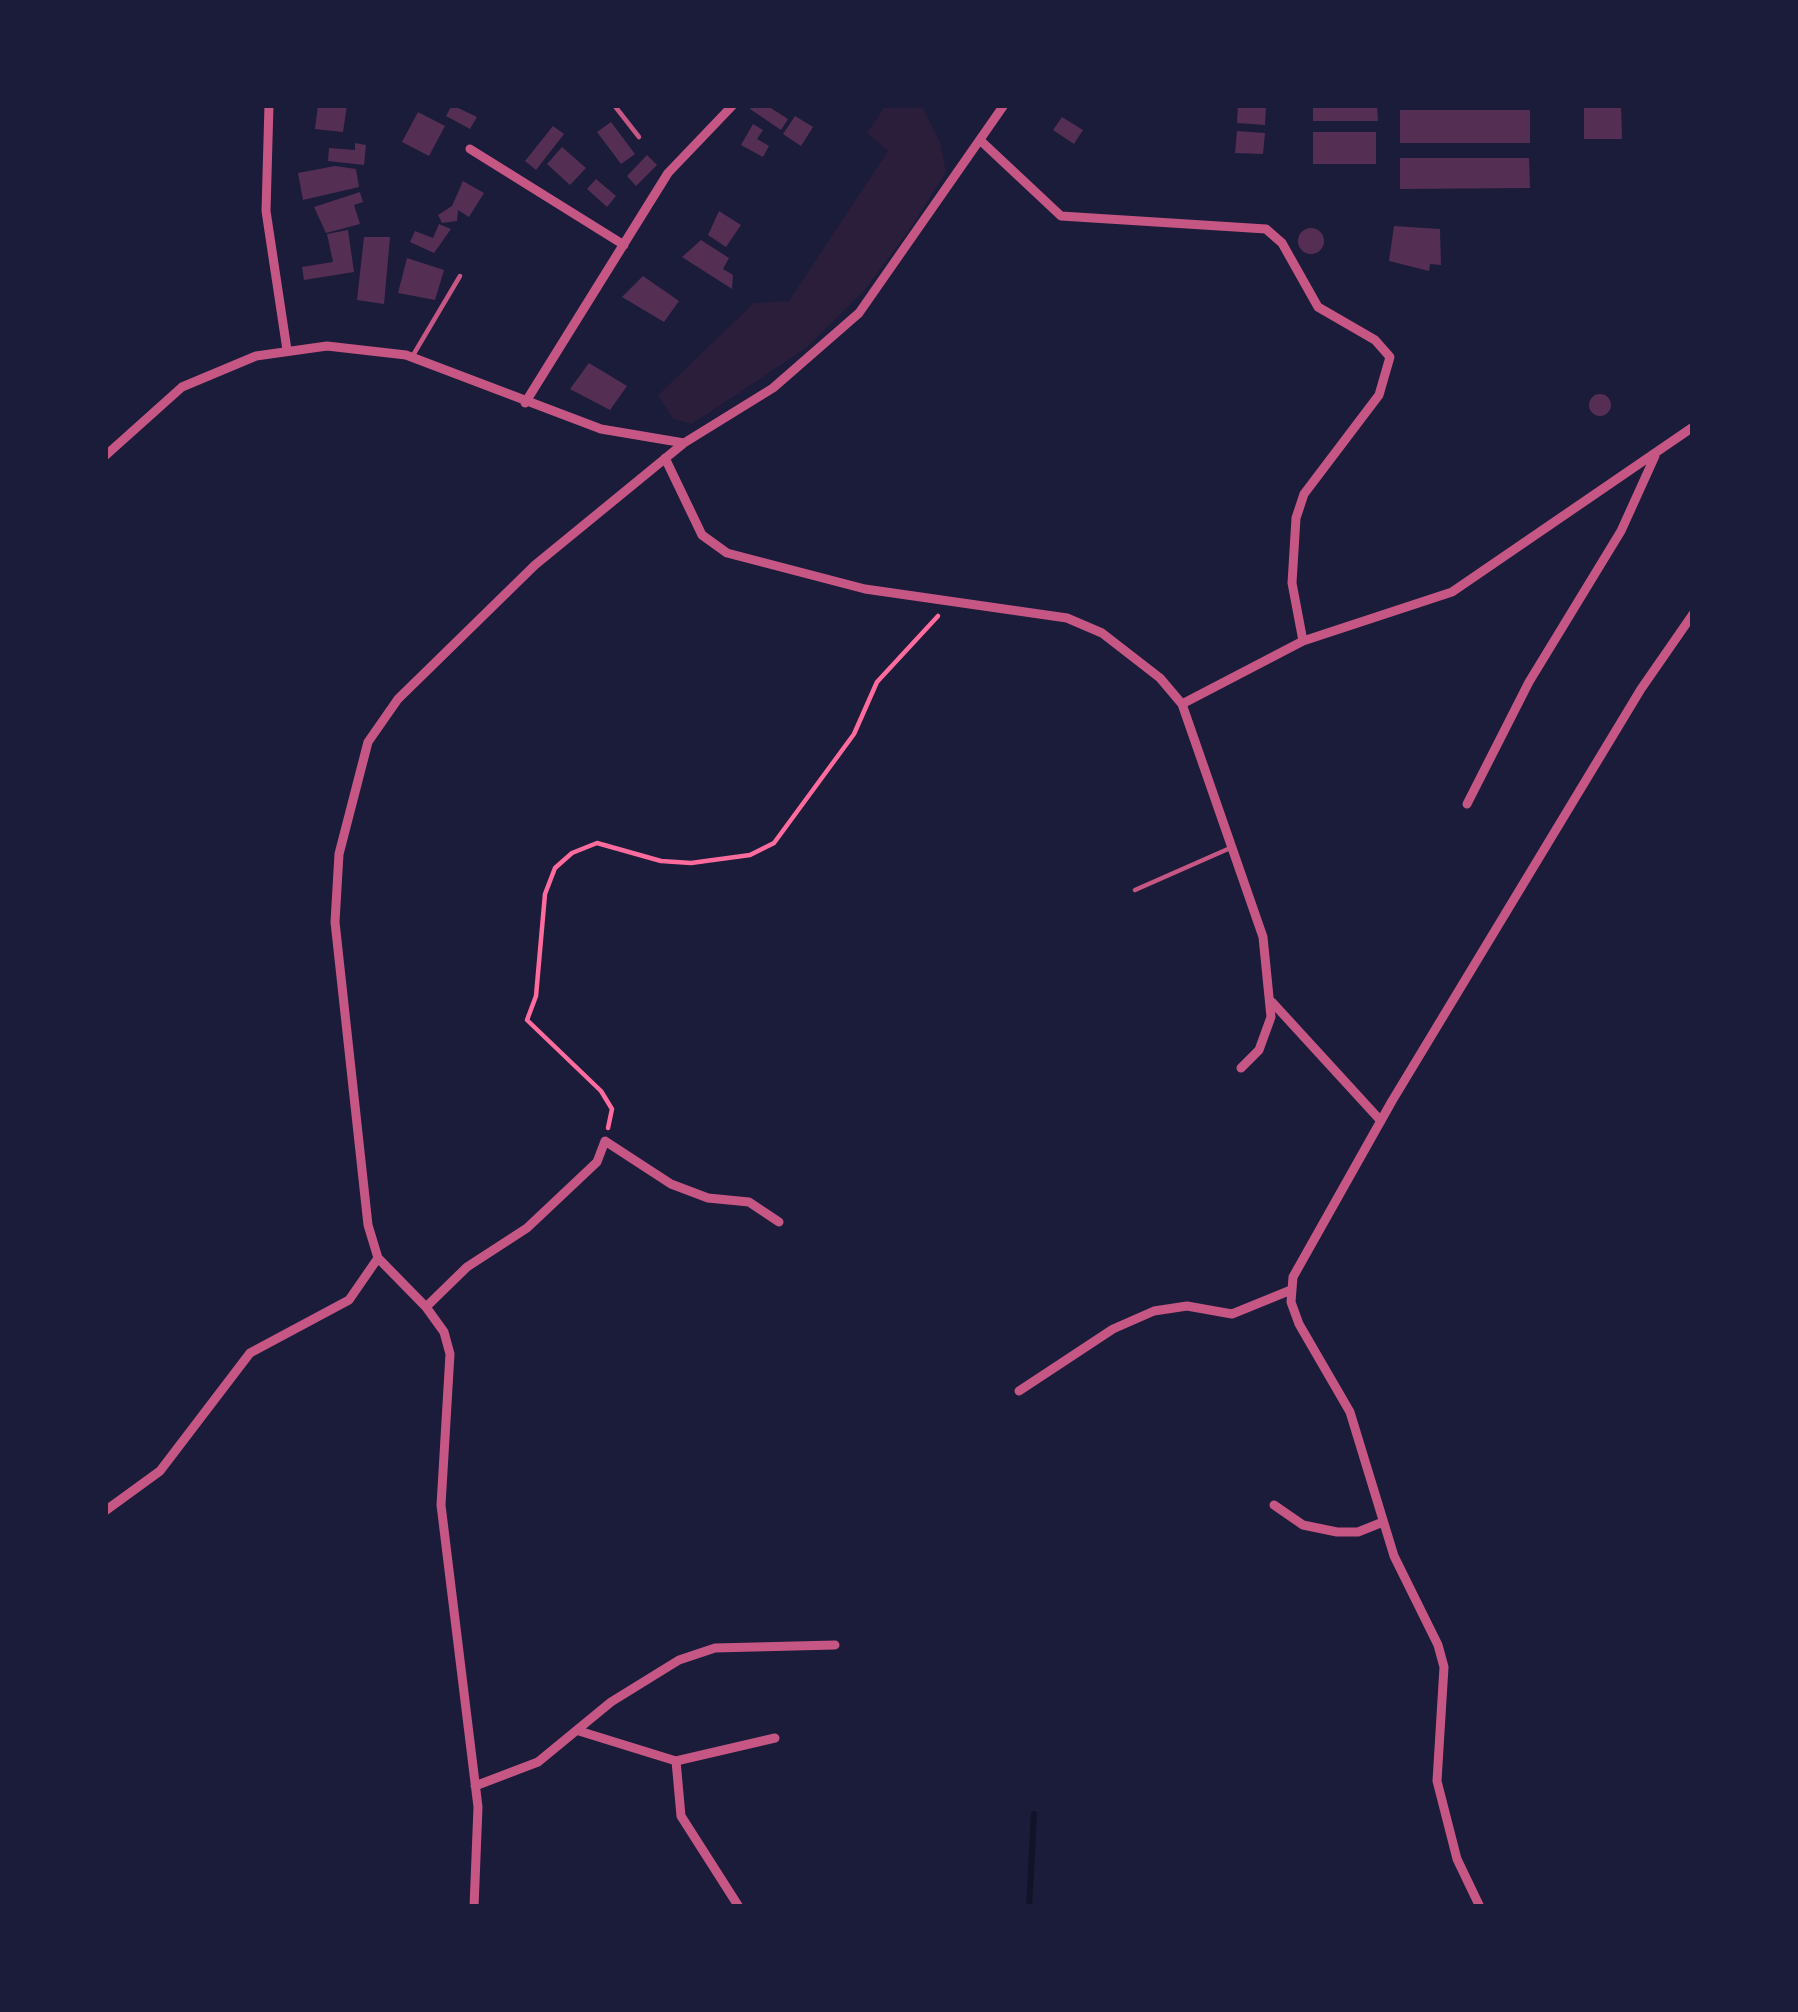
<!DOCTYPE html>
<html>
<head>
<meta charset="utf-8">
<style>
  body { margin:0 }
  #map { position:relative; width:1798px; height:2012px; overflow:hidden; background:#1b1b3a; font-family:"Fira Sans",sans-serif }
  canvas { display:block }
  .frame { position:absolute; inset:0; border:108px solid #1b1b3a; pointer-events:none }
</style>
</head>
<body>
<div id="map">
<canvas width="1798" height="2012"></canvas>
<div class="frame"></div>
</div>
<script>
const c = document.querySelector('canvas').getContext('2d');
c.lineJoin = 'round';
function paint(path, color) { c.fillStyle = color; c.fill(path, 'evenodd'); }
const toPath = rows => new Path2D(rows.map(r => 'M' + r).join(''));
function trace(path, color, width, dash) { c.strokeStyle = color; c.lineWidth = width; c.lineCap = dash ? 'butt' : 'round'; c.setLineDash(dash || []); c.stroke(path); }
const green = toPath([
  [886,105,921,105,940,142,946,172,912,226,864,291,806,348,692,424,673,419,658,395,754,303,789,301,888,151,867,133]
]);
const stream = toPath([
  [1029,1907,1034,1814]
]);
const building = toPath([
  [318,105,347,105,343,132,315,129],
  [452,105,477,117,470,129,446,116],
  [753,105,766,105,788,119,781,130,750,109],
  [1238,105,1266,105,1265,125,1237,123],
  [1313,105,1377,105,1378,121,1313,121],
  [1584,105,1621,105,1622,139,1584,139],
  [1400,110,1530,110,1530,143,1400,143],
  [418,112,445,126,429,156,402,142],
  [795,116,813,127,801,146,783,134],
  [1062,117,1083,130,1074,144,1053,130],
  [611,122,635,154,621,164,597,132],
  [753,124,763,130,757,139,769,146,763,157,741,145],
  [553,126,564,134,536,170,525,161],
  [1237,131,1265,133,1263,154,1235,153],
  [1313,132,1376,132,1376,164,1313,164],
  [355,143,366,145,364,165,328,161,329,148,355,150],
  [562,147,586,168,570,185,547,164],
  [647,155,657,165,636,186,627,176],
  [1400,158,1529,158,1530,188,1400,189],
  [335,166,356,169,359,187,303,200,298,173],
  [596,179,616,196,607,207,587,189],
  [463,181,484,193,469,217,458,210,457,221,442,223,438,215,452,206],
  [360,192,363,202,354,205,360,224,326,233,314,207],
  [719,211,741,225,726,247,708,235],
  [439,224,451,229,434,253,410,242,415,231,433,238],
  [1394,226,1440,229,1441,265,1430,264,1429,271,1389,261],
  '1298 241a13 13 0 1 1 26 0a13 13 0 1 1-26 0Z',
  [348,230,354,272,304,280,302,267,333,262,327,234],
  [364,237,390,237,384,304,357,300],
  [701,240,729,258,723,269,733,275,732,289,682,257],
  [407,258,444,270,435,300,398,293],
  [643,276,679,301,664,322,622,297],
  [589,363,627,386,610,410,570,389],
  '1589 405a11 11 0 1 1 22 0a11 11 0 1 1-22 0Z'
]);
const path = toPath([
  [608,1128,612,1109,601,1091,527,1020,536,996,545,894,555,868,572,853,597,843,661,861,691,863,750,855,774,843,854,734,877,682,938,616]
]);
const service = toPath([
  [614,105,639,137],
  [412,357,460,276],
  [1135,890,1228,849]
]);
const minor = toPath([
  [269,105,266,211,287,350],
  [981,141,1061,216,1266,229,1282,243,1318,307,1375,340,1390,357,1379,395,1304,494,1296,518,1292,583,1303,641],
  [470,149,624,245],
  [525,403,668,173,733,105],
  [105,456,182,387,256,356,327,346,406,355,601,429,684,443,773,388,859,313,1004,105],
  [665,458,702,535,727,553,865,589,1067,618,1102,633,1160,678,1182,704,1263,937,1271,1017,1259,1050,1241,1068],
  [1182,704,1303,641,1452,592,1693,427],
  [1467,804,1529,682,1621,531,1655,456],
  [1272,1002,1381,1121],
  [426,1307,467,1267,527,1228,597,1162,605,1141,671,1184,708,1198,749,1202,779,1222],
  [1019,1391,1113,1329,1154,1311,1187,1306,1232,1314,1291,1290],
  [1274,1505,1303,1525,1337,1532,1358,1532,1383,1522],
  [105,1511,160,1471,250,1353,349,1300,378,1258],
  [579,1731,676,1761,775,1738],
  [676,1761,681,1816,739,1907],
  [475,1786,538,1762,611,1702,679,1660,715,1648,835,1645],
  [474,1907,478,1807,441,1505,450,1354,444,1332,426,1307,378,1258,368,1225,335,922,339,854,368,742,398,699,535,565,684,443],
  [1480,1907,1457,1859,1437,1781,1444,1667,1438,1645,1394,1556,1350,1412,1299,1324,1291,1302,1293,1277,1392,1101,1641,689,1693,614]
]);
paint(green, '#2a1e3b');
trace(stream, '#12122b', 6);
paint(building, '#542f53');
trace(path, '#ff6b9d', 4.5);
trace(service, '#c65784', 4.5);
trace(minor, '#c65784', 9);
</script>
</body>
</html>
